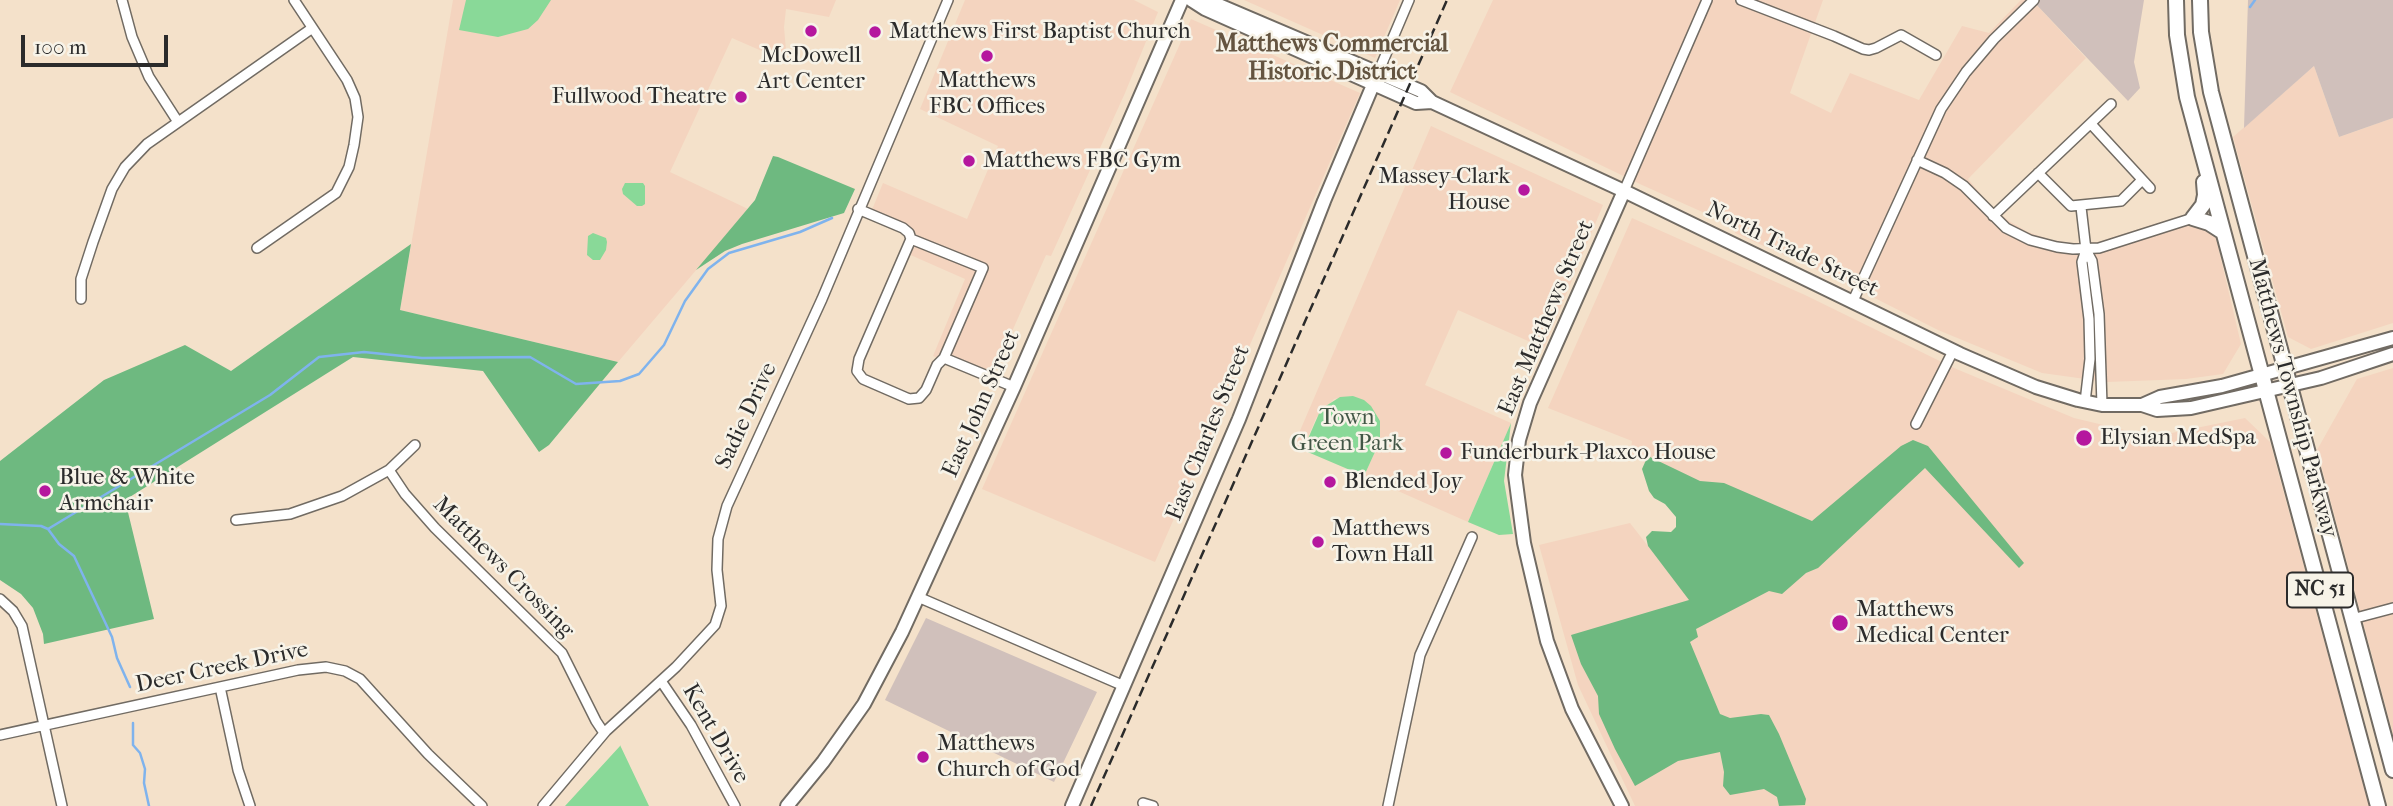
<!DOCTYPE html>
<html>
<head>
<meta charset="utf-8">
<style>
  body { margin:0 }
  #map { position:relative; width:2393px; height:806px; overflow:hidden; background:#f4e1ca; font-family:"IM FELL French Canon",serif }
  canvas { display:block }
  .scale { position:absolute; left:21px; top:35px; width:147px; height:32px; box-sizing:border-box; border:4px solid #2b2b2b; border-top:0; padding-left:9px; font-size:21px; line-height:24px; white-space:nowrap; color:#2b2b2b; -webkit-text-stroke:5px #f7f3e8; paint-order:stroke }
</style>
</head>
<body>
<div id="map">
<canvas width="2393" height="806"></canvas>
<div class="scale">100 m</div>
</div>
<script>
const c = document.querySelector('canvas').getContext('2d');
c.lineJoin = 'round';
function paint(path, color) { c.fillStyle = color; c.fill(path, 'evenodd'); }
const toPath = rows => new Path2D(rows.map(r => 'M' + r).join(''));
function trace(path, color, width, dash) { c.strokeStyle = color; c.lineWidth = width; c.lineCap = dash ? 'butt' : 'round'; c.setLineDash(dash || []); c.stroke(path); }
function write(font, color, halo, rows, align = 'center') {
  c.font = font + ' "IM FELL French Canon",serif'; c.lineWidth = 5; c.setLineDash([]); c.textBaseline = 'middle'; c.strokeStyle = halo; c.fillStyle = color; for (const [text, x, y, turn = 0] of rows) {
    c.save(); c.translate(x, y); c.rotate((+turn || 0) * Math.PI / 180); c.textAlign = isNaN(turn) ? turn : align; if (halo) c.strokeText(text, 0, 0); c.fillText(text, 0, 0); c.restore();
  }
}
const built = toPath([
  [453,0,836,0,829,17,786,9,784,27,787,62,732,38,670,172,748,209,618,362,400,310],
  [965,0,1134,0,1158,12,1125,93,1051,256,1046,255,990,381,933,356,965,279,906,253,913,236,869,217,883,183,967,219,998,146,920,109],
  [1244,0,1400,0,1375,58],
  [1493,0,1823,0,1790,93,1831,113,1850,73,1919,100,1962,26,1989,33,2021,0,2032,0,2086,58,1968,179,1990,205,2009,221,2028,232,2051,240,2071,243,2098,242,2183,215,2189,227,2200,224,2215,234,2241,344,2223,374,2186,379,2107,382,2042,373,1938,330,1835,278,1735,233,1736,227,1642,185,1450,92],
  [1191,19,1360,93,1155,562,982,489],
  [2314,66,2339,137,2393,118,2393,323,2311,349,2288,337,2233,137],
  [1431,126,1603,205,1544,348,1458,310,1425,385,1511,423,1468,522,1364,476,1380,441,1353,396,1334,399,1316,418,1303,450,1293,447],
  [1632,218,1805,295,1954,368,2074,418,2141,434,2162,435,2245,418,2270,442,2369,806,1635,806,1578,685,1539,545,1630,523,1690,600,1717,497,1630,456,1632,441,1548,408],
  [2393,368,2393,734,2317,450,2357,379]
]);
const industrial = toPath([
  [2032,0,2144,0,2134,62,2140,88,2128,101],
  [2248,0,2393,0,2393,118,2339,137,2314,66,2244,128],
  [926,618,1097,692,1054,782,885,700]
]);
const green = toPath([
  [466,0,551,0,538,20,528,29,498,37,459,30],
  [625,183,643,183,645,186,645,204,642,206,637,206,623,194,622,189],
  [593,233,606,238,607,242,606,250,600,260,593,260,587,255,588,236],
  [1353,396,1364,400,1371,406,1380,421,1380,441,1364,476,1303,450,1321,409,1340,397],
  [1511,423,1504,481,1513,534,1499,535,1468,522],
  [620,745,649,806,565,806,620,746]
]);
const forest = toPath([
  [773,156,778,157,855,189,844,213,742,244,725,251,696,270,755,200],
  [411,244,400,310,618,362,549,445,539,452,483,371,353,357,125,500,154,619,44,644,43,634,33,608,21,594,0,580,0,461,104,380,185,345,231,371],
  [1913,440,1928,446,2024,563,2019,568,1925,468,1818,568,1806,573,1782,594,1769,591,1696,629,1698,637,1690,642,1720,714,1730,718,1761,714,1769,715,1779,734,1806,799,1805,805,1779,806,1777,797,1764,789,1730,795,1723,786,1724,772,1720,752,1678,761,1635,786,1615,749,1599,714,1598,696,1581,664,1571,635,1689,600,1648,546,1646,537,1652,531,1671,532,1676,527,1676,517,1665,504,1654,498,1649,491,1642,469,1646,460,1650,457,1700,481,1724,483,1812,521,1901,446]
]);
const stream = toPath([
  [2250,7,2255,0],
  [0,524,41,526,48,529,59,544,74,556,112,637,117,658,130,687],
  [48,529,270,395,319,357,364,352,422,358,530,357,576,384,620,381,639,374,664,345,685,301,708,269,729,253,800,232,832,218],
  [133,723,133,745,140,753,145,769,144,783,149,806]
]);
const street = toPath([
  [122,0,132,37,149,77,178,122],
  [1741,0,1834,36,1863,49,1869,50,1876,48,1901,35,1936,55],
  [1378,73,1409,0],
  [2091,124,2150,188],
  [1917,160,1945,173,1964,186,2006,228,2030,240,2057,247,2073,249,2099,248,2193,218],
  [2038,173,2071,206,2121,201,2142,180],
  [1624,191,1707,0],
  [2081,207,2086,250,2092,261,2099,314,2102,405],
  [858,209,903,228,909,233,911,239,983,268,944,358,937,365,926,390,919,398,909,399,863,379,857,371,859,359,911,239],
  [1993,216,2111,104],
  [257,248,336,193,349,167,354,145,358,117,355,98,347,80,294,0],
  [81,299,81,279,93,242,112,189,125,167,147,144,311,29],
  [1852,303,1941,109,1966,72,1994,39,2034,0],
  [944,358,1014,387],
  [2085,402,2090,359,2089,319,2082,262,2086,250],
  [1916,424,1953,351],
  [389,470,405,494,435,528,562,653,596,721,604,733],
  [236,520,290,514,342,496,389,470,415,445],
  [918,597,1124,686],
  [0,599,13,611,22,626,62,806],
  [2352,619,2393,608],
  [661,681,691,725,735,806],
  [220,687,238,770,250,806],
  [0,735,298,670,326,667,345,671,360,679,428,754,482,806],
  [1143,803,1153,806],
  [543,806,606,731,676,667,715,625,721,606,717,570,718,539,727,506,822,299,948,0],
  [1388,806,1420,655,1472,537]
]);
const secondary = toPath([
  [1191,0,1205,9,1416,103,1432,102],
  [1207,0,1421,91,1432,102,1624,191,1960,354,2036,387,2078,400,2102,405,2142,405,2160,397,2222,386,2393,338],
  [2142,405,2157,410,2191,408,2321,378,2393,354],
  [787,806,823,762,864,704,902,632,1014,387,1182,0],
  [1072,806,1239,419,1324,201,1378,73],
  [1622,806,1572,709,1547,641,1524,543,1515,475,1519,440,1530,403,1624,191]
]);
const primary = toPath([
  [2176,0,2177,35,2187,97,2378,806],
  [2200,0,2201,32,2211,92,2393,770],
  [2204,182,2205,195,2203,205,2193,218,2209,223,2223,232]
]);
const rail = toPath([
  [1091,806,1447,0]
]);
const markers = [
  [811,31,7,"#b5179e"],
  [875,32,7,"#b5179e"],
  [987,56,7,"#b5179e"],
  [741,97,7,"#b5179e"],
  [969,161,7,"#b5179e"],
  [1524,190,7,"#b5179e"],
  [2084,438,9,"#b5179e"],
  [1446,453,7,"#b5179e"],
  [1330,482,7,"#b5179e"],
  [45,491,7,"#b5179e"],
  [1318,542,7,"#b5179e"],
  [1840,623,9,"#b5179e"],
  [923,757,7,"#b5179e"]
];
const shields = [
  [2320,590,66]
];
const shieldNames = [
  ["NC 51",2320,590]
];
const poiNames = [
  ["Matthews First Baptist Church",889,32],
  ["McDowell",811,56,"center"],
  ["Art Center",811,82,"center"],
  ["Matthews",987,81,"center"],
  ["FBC Offices",987,107,"center"],
  ["Fullwood Theatre",727,97,"right"],
  ["Matthews FBC Gym",983,161],
  ["Massey-Clark",1510,177,"right"],
  ["House",1510,203,"right"],
  ["Elysian MedSpa",2100,438],
  ["Funderburk-Plaxco House",1460,453],
  ["Blue & White",59,478],
  ["Armchair",59,504],
  ["Blended Joy",1344,482],
  ["Matthews",1332,529],
  ["Town Hall",1332,555],
  ["Matthews",1856,610],
  ["Medical Center",1856,636],
  ["Matthews",937,744],
  ["Church of God",937,770]
];
const streetNames = [
  ["North Trade Street",1792,250,26],
  ["East Matthews Street",1547,318,-67],
  ["Matthews Township Parkway",2292,398,75],
  ["East John Street",982,404,-66],
  ["Sadie Drive",747,416,-65],
  ["East Charles Street",1209,433,-68],
  ["Matthews Crossing",503,568,45],
  ["Deer Creek Drive",222,668,-12],
  ["Kent Drive",715,734,60]
];
const parkNames = [
  ["Town",1347,418],
  ["Green Park",1347,444]
];
const neighbourhoodNames = [
  ["Matthews Commercial",1332,45],
  ["Historic District",1332,73]
];
paint(built, '#f4d4bf');
paint(industrial, '#d0c0bb');
paint(green, '#89d998');
paint(forest, '#6eb980');
trace(stream, '#7fb3ed', 2.5);
trace(street, '#716b63', 12);
trace(secondary, '#716b63', 16);
trace(primary, '#716b63', 18);
trace(street, '#fff', 9);
trace(secondary, '#fff', 12);
trace(primary, '#fff', 14);
trace(rail, '#2b2b2b', 2.5, [10, 5]);
for (const [x, y, r, color] of markers) { const dot = new Path2D(); dot.arc(x, y, r, 0, 2 * Math.PI); c.fillStyle = color; c.fill(dot); trace(dot, '#f7f3e8', 2.5); }
for (const [x, y, w] of shields) { const box = new Path2D(); box.roundRect(x - w / 2, y - 17.5, w, 35, 5); c.fillStyle = '#f7f3e8'; c.fill(box); trace(box, '#2b2b2b', 2); }
write('bold 21px', '#2b2b2b', null, shieldNames);
write('23px', '#2b2b2b', '#f7f3e8', poiNames, 'left');
write('23px', '#2b2b2b', '#f7f3e8', streetNames);
write('23px', '#425646', '#f7f3e8', parkNames);
write('bold 24px', '#645440', '#f7f3e8', neighbourhoodNames);
</script>
</body>
</html>
